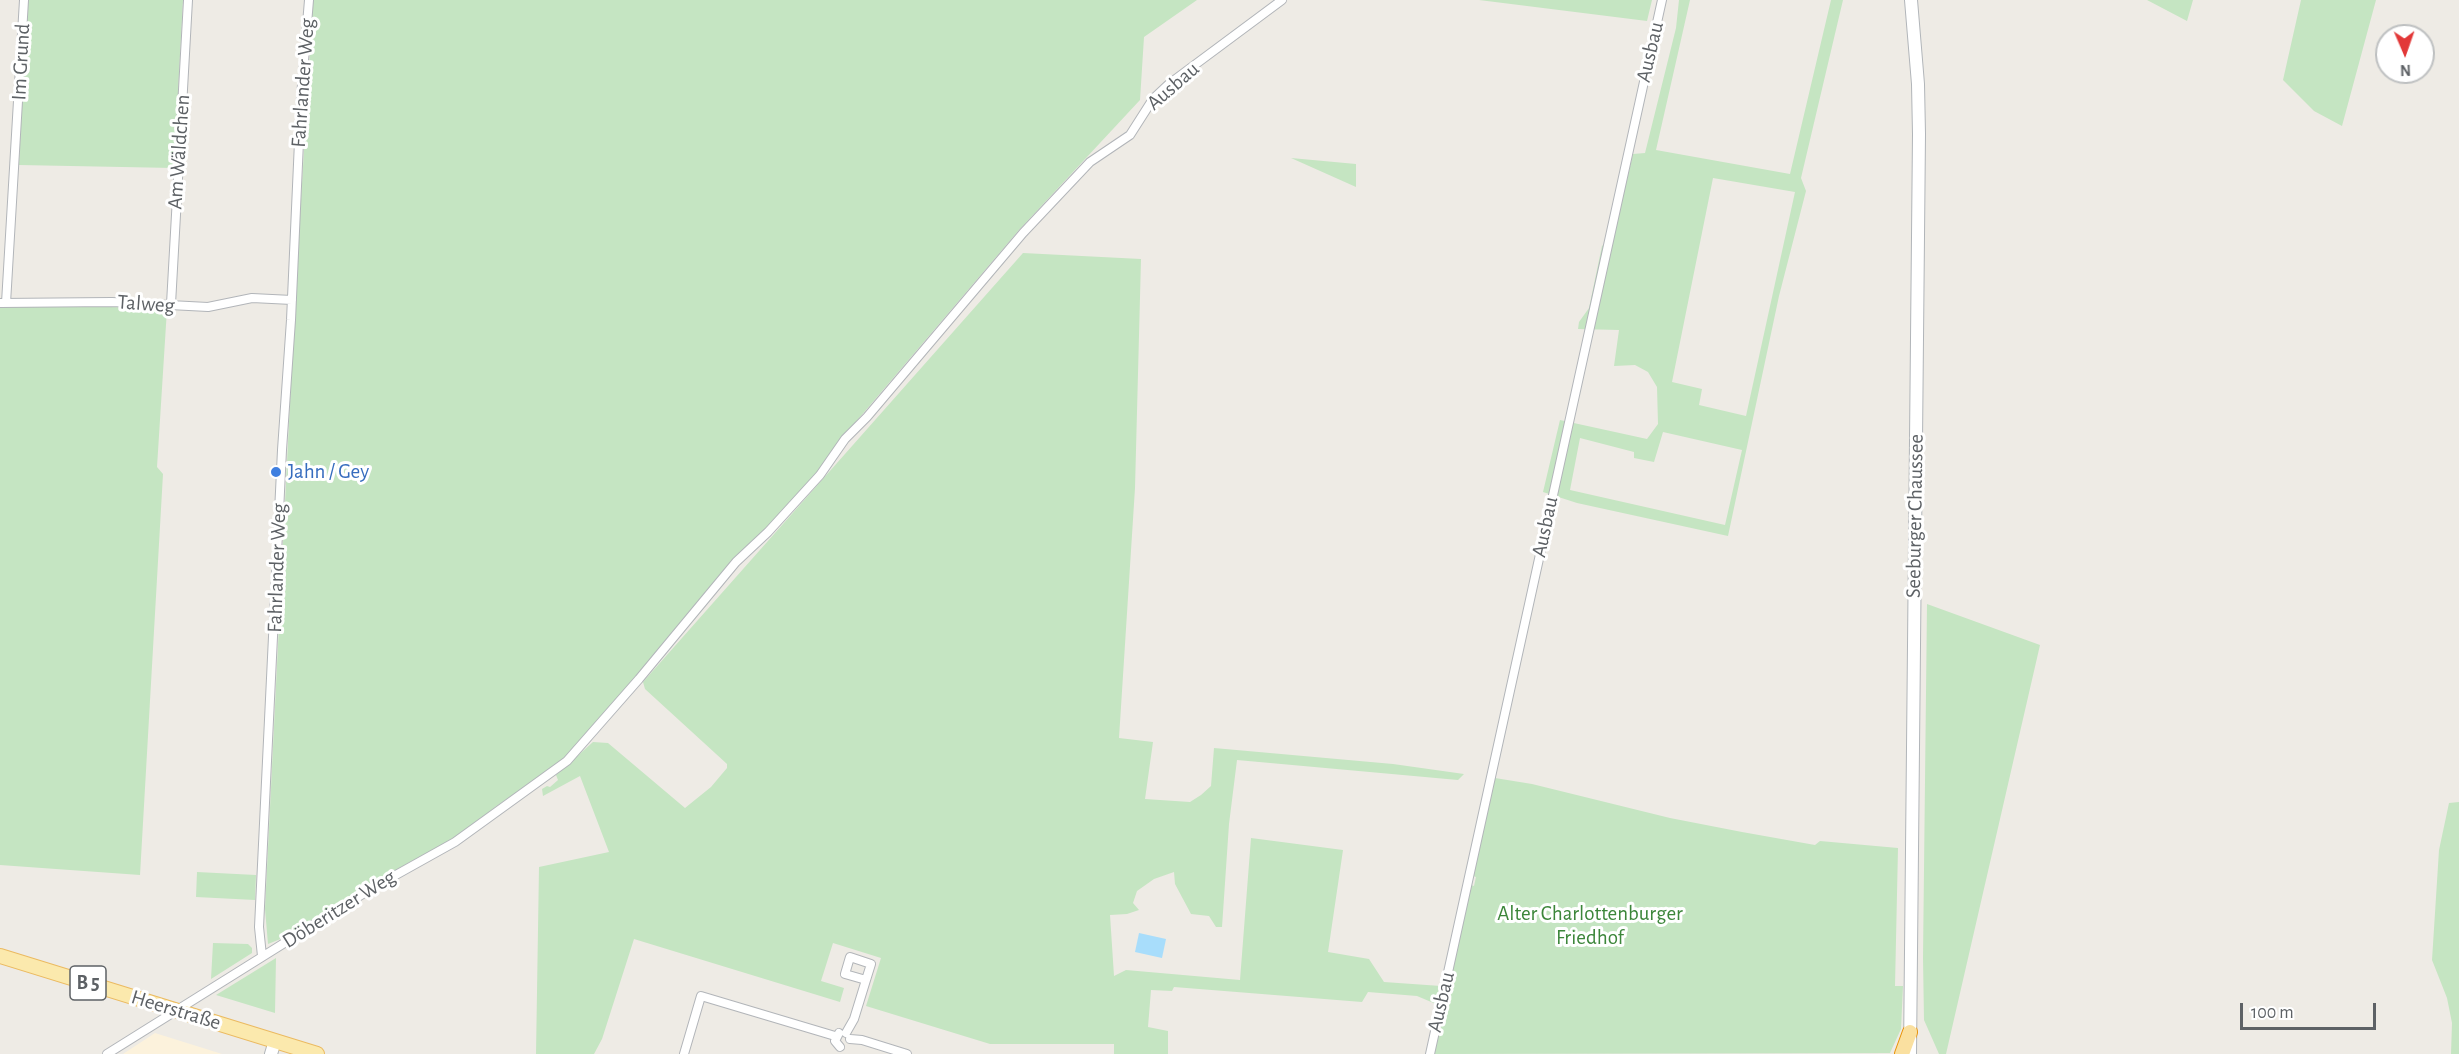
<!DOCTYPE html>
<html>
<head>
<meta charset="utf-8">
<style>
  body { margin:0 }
  #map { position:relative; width:2459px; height:1054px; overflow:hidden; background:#eeebe5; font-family:"Alegreya Sans",sans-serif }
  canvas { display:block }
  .north { position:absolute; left:2375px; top:24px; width:60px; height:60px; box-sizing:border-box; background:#fff; border:2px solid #bec0c1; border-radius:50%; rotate:178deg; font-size:16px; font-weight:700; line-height:24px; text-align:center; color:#5d6165 }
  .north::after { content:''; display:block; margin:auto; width:21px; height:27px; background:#e23838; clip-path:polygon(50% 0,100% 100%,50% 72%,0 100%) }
  .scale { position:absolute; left:2240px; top:1003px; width:136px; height:27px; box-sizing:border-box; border:3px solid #5d6165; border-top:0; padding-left:8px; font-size:18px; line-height:21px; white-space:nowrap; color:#5d6165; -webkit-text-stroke:4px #fff; paint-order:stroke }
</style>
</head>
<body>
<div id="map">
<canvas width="2459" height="1054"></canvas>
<div class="north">N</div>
<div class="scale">100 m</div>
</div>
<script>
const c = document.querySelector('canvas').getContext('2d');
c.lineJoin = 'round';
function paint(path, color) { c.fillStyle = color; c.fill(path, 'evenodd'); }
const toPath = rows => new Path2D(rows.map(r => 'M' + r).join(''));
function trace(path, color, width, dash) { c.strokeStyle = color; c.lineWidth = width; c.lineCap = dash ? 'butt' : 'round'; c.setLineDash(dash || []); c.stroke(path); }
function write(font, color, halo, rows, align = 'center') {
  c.font = font + ' "Alegreya Sans",sans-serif'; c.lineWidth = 6; c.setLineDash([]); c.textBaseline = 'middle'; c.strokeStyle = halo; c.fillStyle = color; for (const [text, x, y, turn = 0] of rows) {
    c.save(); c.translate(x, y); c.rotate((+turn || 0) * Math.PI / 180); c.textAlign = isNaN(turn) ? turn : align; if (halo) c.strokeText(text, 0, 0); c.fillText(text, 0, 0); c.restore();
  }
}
const commercial = toPath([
  [155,1033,222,1054,123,1054]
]);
const green = toPath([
  [27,0,183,0,174,168,19,165],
  [313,0,1197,0,1144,37,1140,100,1019,230,843,437,817,474,666,641,561,763,495,807,455,840,408,863,288,936,268,944,265,909,295,300],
  [1479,0,1652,0,1647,21],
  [1679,0,1690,0,1656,150,1790,174,1831,0,1843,0,1801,178,1806,191,1779,296,1728,536,1577,503,1543,492,1560,420,1647,439,1658,424,1657,387,1648,372,1635,365,1614,366,1619,330,1578,329,1579,322,1589,308,1602,246,1613,238,1633,154,1645,153,1676,28],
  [1713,178,1795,192,1746,416,1699,405,1702,389,1672,382],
  [1663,432,1742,450,1725,525,1570,490,1580,438,1634,452,1634,458,1654,462],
  [2147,0,2193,0,2187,21],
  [2301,0,2376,0,2342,126,2314,111,2283,80],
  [1291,158,1356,164,1356,187],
  [1023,253,1141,259,1135,488,1119,738,1153,742,1145,799,1190,802,1201,795,1211,786,1214,748,1393,764,1464,774,1458,780,1237,760,1229,824,1222,927,1216,927,1209,916,1191,914,1175,884,1174,872,1154,879,1137,891,1133,903,1139,910,1127,914,1110,915,1114,976,1126,970,1240,980,1251,838,1343,850,1328,952,1369,959,1384,982,1441,986,1436,1004,1417,996,1368,992,1362,1002,1174,987,1172,991,1151,990,1148,1027,1168,1031,1168,1054,1114,1054,1114,1044,990,1044,866,1006,881,958,833,943,821,981,844,988,840,1002,634,939,602,1039,594,1054,536,1054,539,867,609,852,580,776,543,796,542,789,547,786,550,787,558,780,556,775,593,742,608,743,685,808,711,787,727,768,727,764,645,689,643,682],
  [0,306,111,307,167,309,157,467,163,474,140,875,0,865],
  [1927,604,2040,645,1946,1054,1939,1054,1924,1020,1923,958],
  [1495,778,1532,784,1670,818,1742,832,1815,845,1820,841,1898,848,1895,986,1903,986,1901,1029,1890,1053,1434,1054,1471,885,1474,886,1476,877,1473,876],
  [2459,802,2459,1054,2451,1054,2452,1023,2447,998,2432,960,2439,850,2449,803],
  [197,872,256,875,255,900,196,897],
  [213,943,248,944,252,948,252,953,211,979],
  [276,958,275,1013,216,995]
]);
const water = toPath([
  [1139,933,1166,939,1162,958,1135,952]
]);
const minor = toPath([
  [0,303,112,302,208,307,252,298,292,300],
  [6,303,24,0],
  [171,304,188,0],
  [262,956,259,927,282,450,291,320,301,97,309,0],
  [839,1033,835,1041,840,1047],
  [846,1033,854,1019,866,980,871,964,850,957,845,974,866,980],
  [850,1039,862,1040,907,1054],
  [107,1054,369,890,455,842,567,761,639,679,736,562,768,532,820,475,845,439,867,417,1023,233,1090,162,1130,135,1153,99,1169,84,1282,0],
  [684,1054,701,996,835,1036],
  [1430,1054,1662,0]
]);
const secondary = toPath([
  [271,1054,275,1041],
  [1910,1054,1919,134,1918,84,1911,0]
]);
const primary = toPath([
  [0,956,317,1054]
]);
const trunk = toPath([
  [1902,1054,1910,1032]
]);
const markers = [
  [276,472,6,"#3f7fe0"]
];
const shields = [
  [88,983,36]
];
const shieldNames = [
  ["B 5",88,983]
];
const streetNames = [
  ["Ausbau",1650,52,-77],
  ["Im Grund",21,62,-87],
  ["Fahrlander Weg",303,83,-86],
  ["Ausbau",1173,86,-41],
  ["Am Wäldchen",179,152,-86],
  ["Talweg",146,304,4],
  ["Seeburger Chaussee",1915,516,-89],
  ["Ausbau",1545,527,-78],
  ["Fahrlander Weg",277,568,-88],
  ["Döberitzer Weg",339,909,-32],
  ["Ausbau",1441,1002,-77],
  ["Heerstraße",176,1010,17]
];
const shopNames = [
  ["Jahn / Gey",288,472]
];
const parkNames = [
  ["Alter Charlottenburger",1590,914],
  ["Friedhof",1590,938]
];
paint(commercial, '#fcf2dc');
paint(green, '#c5e5c2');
paint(water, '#a8ddfb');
trace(minor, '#b2b5b9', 10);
trace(secondary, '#b1b5b9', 14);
trace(primary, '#ebba61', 16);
trace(trunk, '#e9930a', 16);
trace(minor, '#fff', 8);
trace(secondary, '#fff', 12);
trace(primary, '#fbe9ad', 14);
trace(trunk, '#fae0a0', 14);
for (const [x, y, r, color] of markers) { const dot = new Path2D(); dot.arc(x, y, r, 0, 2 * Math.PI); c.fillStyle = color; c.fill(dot); trace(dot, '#fff', 2); }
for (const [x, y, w] of shields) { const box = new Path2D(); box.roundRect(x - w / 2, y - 17, w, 34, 4.5); c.fillStyle = '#fff'; c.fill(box); trace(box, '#5d6165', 1.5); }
write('bold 20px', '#5d6165', null, shieldNames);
write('21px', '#5d6165', '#fff', streetNames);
write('21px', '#366cbe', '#fff', shopNames, 'left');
write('21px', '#3c863a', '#fff', parkNames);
</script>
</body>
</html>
